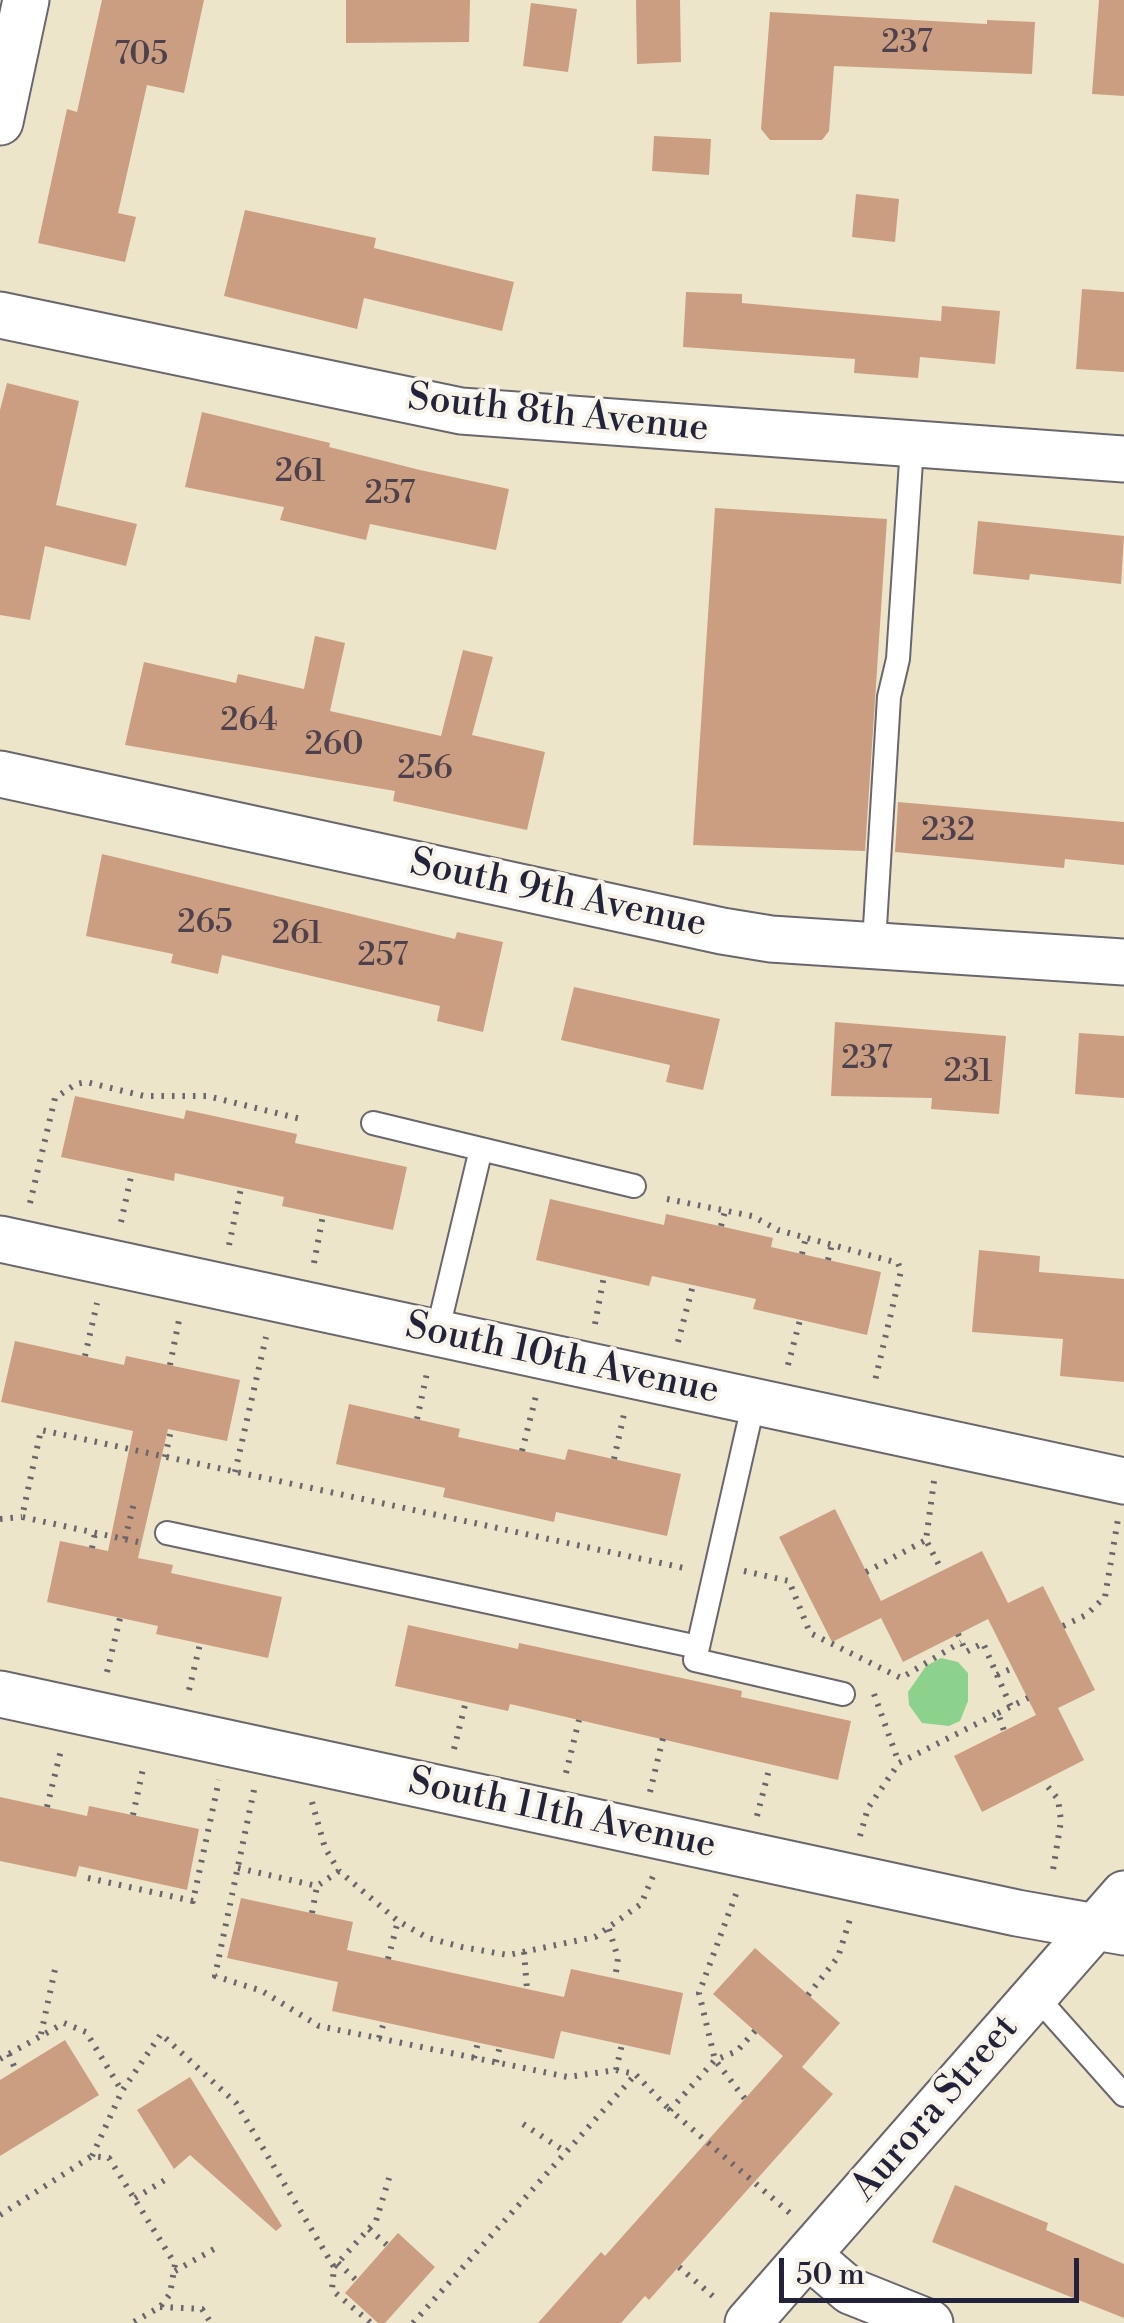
<!DOCTYPE html>
<html>
<head>
<meta charset="utf-8">
<style>
  body { margin:0 }
  #map { position:relative; width:1124px; height:2323px; overflow:hidden; background:#ede5c9; font-family:"Libre Bodoni",serif }
  canvas { display:block }
  .scale { position:absolute; left:779px; top:2258px; width:300px; height:45px; box-sizing:border-box; border:5px solid #22223b; border-top:0; padding-left:12px; font-size:30px; line-height:35px; white-space:nowrap; color:#22223b; -webkit-text-stroke:8px #f7f3e8; paint-order:stroke }
</style>
</head>
<body>
<div id="map">
<canvas width="1124" height="2323"></canvas>
<div class="scale">50 m</div>
</div>
<script>
const c = document.querySelector('canvas').getContext('2d');
c.lineJoin = 'round';
function paint(path, color) { c.fillStyle = color; c.fill(path, 'evenodd'); }
const toPath = rows => new Path2D(rows.map(r => 'M' + r).join(''));
function trace(path, color, width, dash) { c.strokeStyle = color; c.lineWidth = width; c.lineCap = dash ? 'butt' : 'round'; c.setLineDash(dash || []); c.stroke(path); }
function write(font, color, halo, rows, align = 'center') {
  c.font = font + ' "Libre Bodoni",serif'; c.lineWidth = 8; c.setLineDash([]); c.textBaseline = 'middle'; c.strokeStyle = halo; c.fillStyle = color; for (const [text, x, y, turn = 0] of rows) {
    c.save(); c.translate(x, y); c.rotate((+turn || 0) * Math.PI / 180); c.textAlign = isNaN(turn) ? turn : align; if (halo) c.strokeText(text, 0, 0); c.fillText(text, 0, 0); c.restore();
  }
}
const green = toPath([
  [941,1658,958,1662,968,1673,968,1701,960,1721,949,1726,922,1723,909,1705,908,1692,926,1666]
]);
const building = toPath([
  [102,0,204,0,184,93,147,85,118,213,136,217,125,262,38,243,67,109,77,112],
  [346,0,470,0,469,42,346,43],
  [636,0,680,0,681,62,637,64],
  [1099,0,1124,0,1124,96,1092,94],
  [531,3,577,9,568,72,523,66],
  [770,12,987,24,987,20,1035,22,1032,74,834,66,829,131,822,140,770,140,761,129],
  [654,136,711,139,709,175,652,171],
  [856,194,899,199,895,242,852,237],
  [245,210,376,238,374,248,514,282,502,331,364,298,357,329,224,296],
  [1082,289,1124,292,1124,372,1076,369],
  [686,292,742,294,742,303,941,321,942,306,1000,311,995,364,920,357,918,378,854,373,855,359,683,347],
  [7,383,79,401,56,505,137,524,126,566,45,546,30,620,0,615,0,410],
  [202,412,330,443,329,447,420,470,509,489,496,550,370,524,366,540,280,520,284,507,185,487],
  [715,508,887,519,865,851,693,845],
  [978,521,1124,536,1121,584,1030,574,1029,580,973,574],
  [315,636,345,643,330,711,441,736,463,650,493,657,472,735,545,752,527,830,393,801,395,791,125,745,144,662,236,683,238,674,304,689],
  [898,802,1124,822,1124,865,1065,859,1064,868,895,852],
  [102,854,455,939,457,932,503,942,483,1032,437,1021,440,1006,222,955,218,974,171,963,173,954,86,936],
  [574,987,720,1019,703,1090,666,1082,670,1065,561,1040],
  [835,1022,1006,1036,999,1114,931,1109,932,1098,831,1096],
  [1079,1033,1124,1036,1124,1098,1075,1094],
  [75,1096,184,1119,186,1110,297,1134,295,1143,407,1167,393,1230,282,1206,284,1197,175,1173,174,1181,61,1157],
  [550,1199,664,1225,666,1214,773,1238,771,1247,881,1272,867,1335,753,1309,756,1299,652,1276,649,1286,536,1260],
  [979,1250,1040,1256,1039,1272,1124,1279,1124,1382,1060,1376,1063,1339,972,1332],
  [15,1341,124,1365,126,1356,240,1380,227,1441,168,1429,138,1558,173,1565,171,1573,282,1597,268,1658,156,1634,158,1626,47,1602,60,1541,108,1551,133,1431,1,1402],
  [349,1404,460,1429,458,1437,565,1460,568,1449,681,1474,667,1536,556,1512,554,1522,443,1497,445,1488,336,1464],
  [835,1509,881,1601,982,1551,1008,1603,1043,1586,1095,1690,1058,1708,1084,1760,982,1812,954,1756,1036,1715,988,1619,903,1662,881,1618,832,1642,779,1537],
  [408,1625,518,1649,519,1643,742,1691,741,1697,851,1721,838,1780,510,1704,508,1711,395,1686],
  [0,1797,87,1816,89,1806,199,1829,187,1890,79,1866,76,1877,0,1861],
  [241,1898,353,1922,347,1950,564,1997,571,1969,683,1993,670,2055,561,2031,554,2059,332,2011,338,1982,227,1958],
  [755,1948,840,2023,802,2067,833,2094,649,2300,645,2296,621,2323,538,2323,601,2252,605,2256,783,2056,713,1994],
  [65,2040,99,2095,0,2156,0,2080],
  [190,2077,282,2226,276,2231,190,2155,174,2169,137,2110],
  [955,2185,1048,2223,1046,2230,1124,2264,1124,2318,932,2242],
  [398,2233,435,2267,385,2323,378,2323,345,2293]
]);
const path = toPath([
  [667,1199,752,1216,778,1230,898,1263,901,1271,874,1385],
  [30,1203,55,1098,76,1084,86,1082,144,1096,207,1096,301,1119],
  [121,1222,132,1172],
  [721,1226,725,1211],
  [229,1245,241,1188],
  [802,1254,806,1237],
  [828,1260,832,1244],
  [314,1263,323,1215],
  [595,1324,604,1276],
  [678,1342,693,1285],
  [85,1356,97,1303],
  [170,1365,179,1320],
  [788,1365,800,1320],
  [417,1419,427,1373],
  [522,1451,536,1396],
  [165,1457,171,1430],
  [614,1459,624,1414],
  [235,1472,266,1337],
  [934,1481,926,1540,942,1571],
  [0,1519,22,1517],
  [125,1539,134,1503],
  [138,1542,22,1517,41,1430,684,1568],
  [92,1548,95,1533],
  [744,1571,789,1581,810,1633,901,1678,961,1642],
  [866,1572,926,1540],
  [1063,1626,1086,1615,1105,1597,1118,1519],
  [958,1634,966,1652,983,1643,1011,1707],
  [107,1672,120,1618],
  [997,1675,1013,1668],
  [189,1690,200,1644],
  [874,1694,899,1763],
  [998,1713,1028,1698],
  [454,1749,466,1701],
  [566,1773,579,1720],
  [1048,1787,1058,1799,1061,1821,1052,1876],
  [254,1790,215,1976,262,1991,319,2026,568,2077,616,2070,635,2074,670,2110],
  [650,1792,663,1738],
  [312,1802,325,1848,339,1871,398,1921,428,1938,462,1947,508,1955,595,1937,641,1904,654,1874],
  [47,1807,62,1746],
  [133,1815,144,1764],
  [757,1816,770,1766],
  [860,1836,868,1808,899,1763,998,1713,1004,1731],
  [238,1868,317,1886,339,1871],
  [88,1878,193,1901,219,1780],
  [736,1894,699,1993,715,2060,745,2099],
  [312,1913,317,1886],
  [609,1929,618,1958,615,1979],
  [524,1952,527,1989],
  [388,1959,398,1921],
  [808,1995,838,1957,851,1916],
  [755,2031,737,2051,715,2060,670,2110,791,2214],
  [41,2034,56,1965],
  [379,2038,384,2022],
  [9,2054,16,2071],
  [474,2058,478,2042],
  [0,2059,64,2023,86,2032,122,2091],
  [496,2062,500,2046],
  [616,2070,622,2044],
  [523,2124,566,2152],
  [92,2156,122,2091,161,2034,236,2103,334,2267,332,2290,371,2323],
  [135,2198,170,2177],
  [0,2215,92,2156,109,2158,175,2264,170,2294,160,2307,132,2323],
  [369,2229,387,2245],
  [338,2263,356,2280],
  [334,2267,376,2221,389,2178],
  [679,2267,715,2298],
  [175,2271,214,2249],
  [160,2307,202,2309,211,2323],
  [413,2323,635,2075]
]);
const service = toPath([
  [874,943,889,697,898,659,912,446],
  [373,1123,634,1186],
  [437,1333,481,1149],
  [754,1401,695,1660,843,1694],
  [167,1533,698,1647],
  [1035,1995,1124,2095]
]);
const minor = toPath([
  [0,122,26,0],
  [0,315,461,411,1124,459],
  [0,774,722,931,771,939,1124,962],
  [0,1239,1124,1481],
  [0,1694,1017,1913,1124,1932],
  [808,2255,850,2291,930,2323],
  [748,2323,1124,1894]
]);
const numberNames = [
  ["237",907,44],
  ["705",141,56],
  ["261",300,473],
  ["257",390,495],
  ["264",249,722],
  ["260",334,746],
  ["256",425,770],
  ["232",948,832],
  ["265",205,924],
  ["261",297,935],
  ["257",383,957],
  ["237",867,1060],
  ["231",968,1073]
];
const streetNames = [
  ["South 8th Avenue",558,415,6],
  ["South 9th Avenue",558,895,12],
  ["South 10th Avenue",562,1360,12],
  ["South 11th Avenue",562,1815,12],
  ["Aurora Street",936,2109,-49]
];
paint(green, '#8dd28c');
paint(building, '#cb9e82');
trace(service, '#69666d', 26);
trace(minor, '#69666d', 49);
trace(path, '#69666d', 6, [2.5, 8]);
trace(service, '#fff', 22);
trace(minor, '#fff', 45);
write('32px', '#4c414d', null, numberNames);
write('38px', '#22223b', '#f7f3e8', streetNames);
</script>
</body>
</html>
